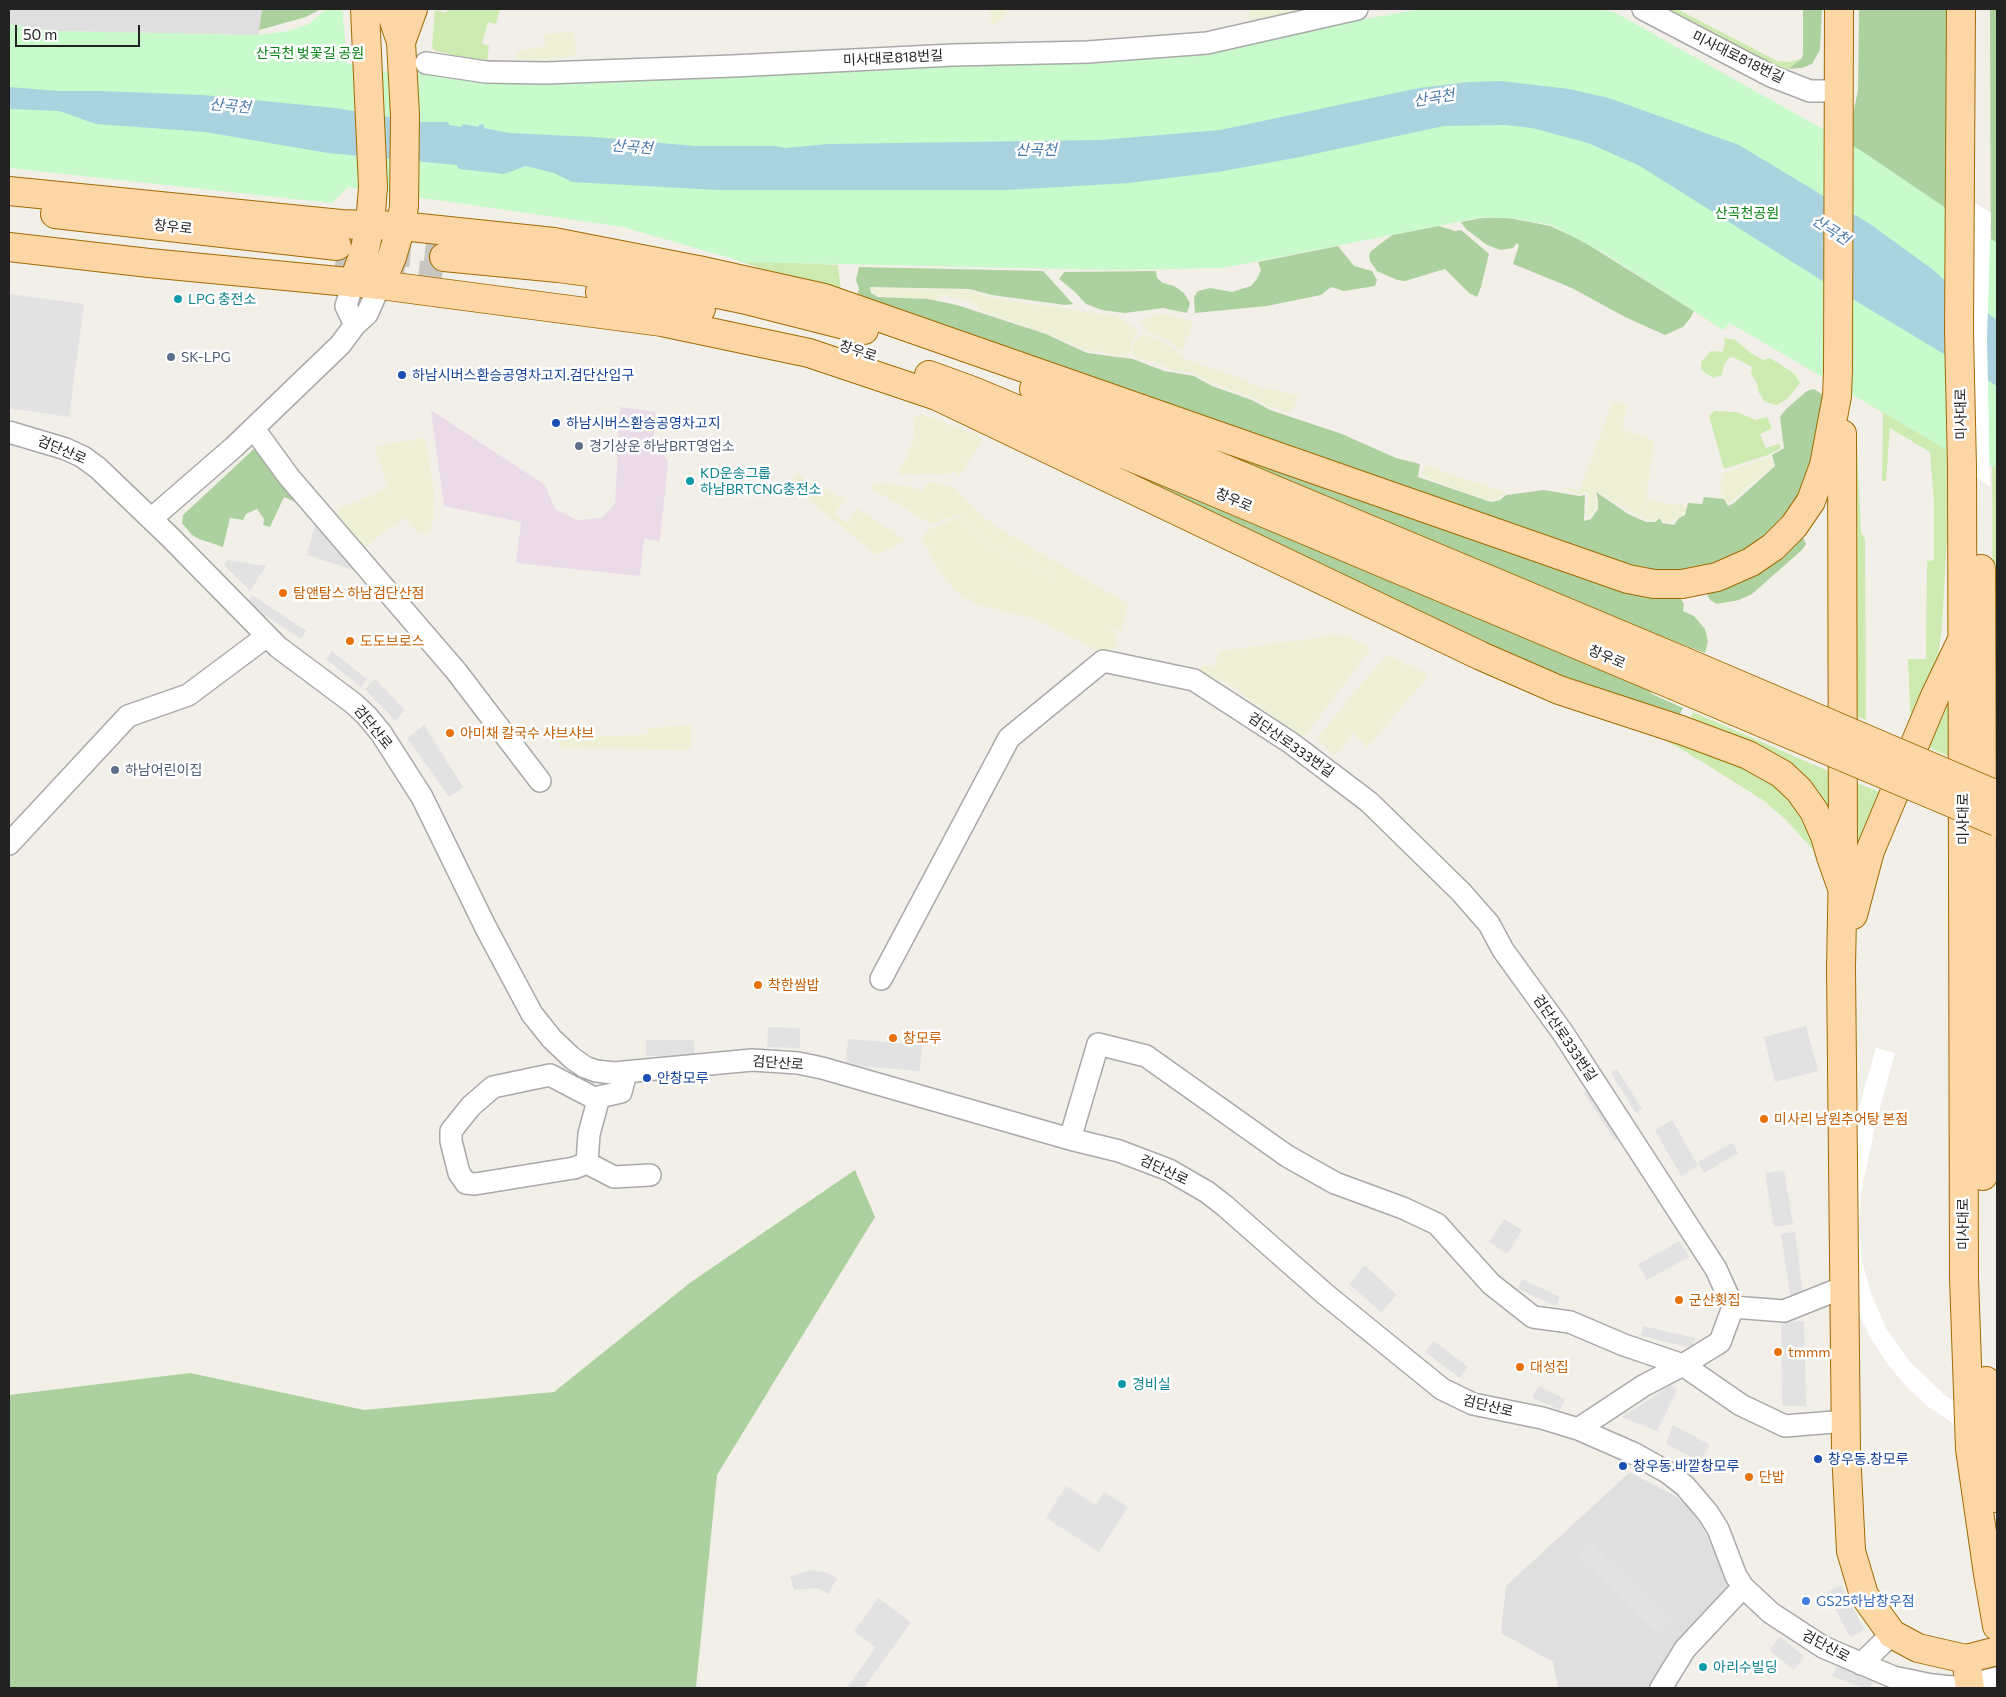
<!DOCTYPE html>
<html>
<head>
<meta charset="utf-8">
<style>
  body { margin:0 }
  #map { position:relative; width:2006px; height:1697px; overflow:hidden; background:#f2efe9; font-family:Commissioner,sans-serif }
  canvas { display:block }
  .frame { position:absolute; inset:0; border:10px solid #222; pointer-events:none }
  .scale { position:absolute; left:15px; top:25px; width:125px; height:22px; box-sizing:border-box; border:2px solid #222; border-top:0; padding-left:6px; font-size:15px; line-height:18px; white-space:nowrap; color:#222; -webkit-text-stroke:4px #fff; paint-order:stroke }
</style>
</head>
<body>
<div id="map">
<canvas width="2006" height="1697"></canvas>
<div class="frame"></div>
<div class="scale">50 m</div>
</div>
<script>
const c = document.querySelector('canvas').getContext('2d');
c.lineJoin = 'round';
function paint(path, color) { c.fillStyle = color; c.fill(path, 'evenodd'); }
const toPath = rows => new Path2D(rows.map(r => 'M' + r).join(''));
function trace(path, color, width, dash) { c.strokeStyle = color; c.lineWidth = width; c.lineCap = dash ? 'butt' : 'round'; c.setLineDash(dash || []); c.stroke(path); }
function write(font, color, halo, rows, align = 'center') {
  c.font = font + ' Commissioner,"Noto Sans KR",sans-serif'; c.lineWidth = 5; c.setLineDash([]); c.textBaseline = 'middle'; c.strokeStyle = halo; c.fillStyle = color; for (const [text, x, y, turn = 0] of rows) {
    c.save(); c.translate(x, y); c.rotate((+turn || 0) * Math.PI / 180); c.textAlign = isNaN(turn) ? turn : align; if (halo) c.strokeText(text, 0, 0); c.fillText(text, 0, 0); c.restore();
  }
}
const residential = toPath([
  [9,9,262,9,259,35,51,31,9,24],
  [1630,1472,1690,1504,1732,1584,1677,1643,1648,1688,1558,1688,1553,1662,1501,1633,1506,1586]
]);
const industrial = toPath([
  [620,407,656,412,653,442,668,461,660,541,644,539,640,576,516,563,521,522,444,506,431,410,545,485,555,509,576,520,602,518,615,504]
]);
const farmland = toPath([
  [989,9,1006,9,1005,17,992,25],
  [1250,9,1325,9,1249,26],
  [571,32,574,34,576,53,573,57,540,60,515,59,518,51,547,46,543,36,545,34],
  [871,288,969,290,991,298,1115,316,1136,328,1138,333,1132,340,1129,354,1124,356,1086,350,1041,331,981,311,976,304,967,300,942,295,938,300,879,296,872,291],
  [1160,314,1194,321,1182,351,1171,342,1149,332,1140,324,1141,320],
  [1143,334,1165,343,1187,360,1245,380,1262,389,1273,389,1299,396,1291,413,1267,406,1252,397,1211,383,1194,373,1173,370,1155,362,1139,359,1133,356,1131,351,1134,342],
  [1613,402,1627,405,1622,427,1623,429,1654,441,1646,500,1686,506,1685,513,1675,520,1669,523,1664,522,1662,518,1649,520,1642,517,1644,509,1640,517,1596,491,1594,492,1597,504,1593,514,1589,516,1587,513,1589,495,1586,492,1579,494,1565,489,1566,487,1579,491],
  [922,414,976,434,982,439,977,450,959,476,956,472,952,472,947,474,935,475,930,473,915,475,909,473,900,476,898,473,906,459,915,433,913,422,915,416],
  [425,438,434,490,433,522,429,533,416,531,407,519,404,518,366,546,363,547,339,515,338,509,388,488,375,447,398,442],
  [1770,457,1774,464,1773,466,1728,504,1723,496,1720,488,1724,473],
  [1425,465,1443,472,1505,492,1498,499,1489,500,1470,494,1427,478,1424,475,1423,468],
  [797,474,845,499,834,514,847,523,857,508,906,540,876,555,790,484],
  [928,482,953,487,981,515,1005,532,1128,604,1121,631,1110,627,1114,632,1117,641,1114,650,1107,652,1099,651,1035,619,973,603,953,589,934,562,922,539,926,531,959,517,987,543,1060,582,987,542,958,515,931,524,869,487,879,484,892,485,906,486,922,491],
  [1336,635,1348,637,1370,648,1370,650,1308,732,1300,737,1228,683,1200,672,1199,670,1203,664,1213,669,1219,653,1222,651],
  [1387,655,1425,672,1427,678,1367,747,1353,733,1334,756,1316,739,1383,658],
  [691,725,691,748,689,750,560,747,559,740,566,736,648,735,648,728]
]);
const grass = toPath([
  [448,9,500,9,496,24,488,22,482,44,489,46,487,63,436,51,432,48,435,10,446,13],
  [1660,9,1677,9,1777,61,1789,62,1801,59,1788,69,1777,67,1740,52],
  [737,260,838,265,841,290,760,268],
  [1724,338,1736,340,1749,352,1763,360,1770,358,1795,374,1800,383,1788,398,1777,405,1765,402,1759,393,1757,383,1751,374,1752,367,1733,357,1729,358,1724,365,1722,375,1713,378,1701,370,1701,362,1711,351,1722,352,1725,344],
  [1850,389,1946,402,1949,500,1942,628,1938,657,1932,679,1911,732,1908,659,1926,659,1927,561,1934,560,1934,502,1930,452,1890,428,1886,481,1882,481,1883,413],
  [1714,411,1736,412,1756,420,1767,417,1772,428,1760,434,1766,448,1779,444,1781,448,1768,455,1724,469,1709,416],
  [1992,426,1997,429,1997,777,1993,775],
  [1848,439,1857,446,1861,532,1865,539,1866,720,1850,714],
  [1949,692,1953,758,1921,744],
  [1693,712,1835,774,1835,819,1691,719],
  [1650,733,1755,767,1798,799,1822,859,1785,819,1763,800,1683,750],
  [1850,780,1885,794,1857,859]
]);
const forest = toPath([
  [262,9,321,9,306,17,259,30],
  [1803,9,1822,9,1820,50,1812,64,1802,68,1788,69,1801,59,1803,55],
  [1859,9,1947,9,1946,249,1849,185,1851,122,1858,91],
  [1990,9,1997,9,1997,287,1991,283],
  [1504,217,1550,226,1581,240,1694,311,1691,317,1683,327,1665,335,1625,317,1572,288,1513,264,1519,245,1517,243,1513,248,1501,250,1487,245,1466,229,1461,222,1482,218],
  [1439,226,1455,231,1461,230,1489,254,1481,287,1477,297,1469,293,1445,269,1405,281,1397,280,1377,271,1370,261,1369,255,1371,251,1392,235],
  [1338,246,1354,266,1372,271,1377,280,1375,286,1344,291,1331,287,1321,295,1267,306,1195,313,1194,297,1198,291,1210,288,1232,292,1251,286,1257,279,1261,270,1258,262],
  [859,267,1043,271,1073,304,1065,305,992,295,969,289,870,287,871,293,878,297,928,299,957,305,1046,334,1087,353,1133,359,1164,371,1194,376,1212,386,1252,400,1270,410,1342,434,1396,458,1420,464,1418,477,1491,502,1500,500,1506,495,1544,490,1579,496,1585,495,1584,521,1591,519,1598,509,1598,500,1596,492,1628,514,1646,522,1655,522,1660,518,1662,523,1674,525,1679,518,1685,515,1688,503,1702,504,1704,497,1724,499,1728,506,1734,503,1775,466,1772,455,1784,448,1780,417,1786,409,1807,391,1814,389,1822,394,1823,396,1820,455,1783,530,1702,574,1634,570,857,295,859,289,856,280],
  [1156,271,1157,278,1163,283,1174,286,1184,293,1190,303,1187,313,1163,308,1125,313,1102,310,1086,304,1074,291,1059,279,1064,272],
  [1144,418,1675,590,1684,604,1683,611,1694,616,1705,629,1708,641,1705,653,1620,621,1234,462],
  [1038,430,1600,667,1650,691,1652,694,1683,708,1679,716,1676,718,1630,698,1564,681,1523,664],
  [256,447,298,503,284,497,270,527,263,525,264,519,257,509,246,514,243,520,230,518,223,547,199,539,192,535,182,523,183,515],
  [1802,535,1806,544,1802,550,1752,594,1739,600,1717,604,1710,600,1704,589],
  [855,1170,875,1217,717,1475,696,1688,9,1688,9,1395,190,1373,364,1410,554,1392,691,1282]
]);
const park = toPath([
  [326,9,342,9,347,63,392,73,435,74,1196,50,1420,9,1599,9,1616,13,1862,151,1997,243,1997,468,1947,450,1730,323,1723,330,1604,253,1551,225,1518,219,1483,217,1223,268,1116,270,744,262,623,227,348,187,332,203,9,168,9,24,51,31,259,35,288,31,309,24]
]);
const parking = toPath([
  [9,294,84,304,69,417,9,408],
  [315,525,356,565,353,570,307,555],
  [228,560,266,566,250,591,224,565],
  [252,595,306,631,301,639,247,603],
  [332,651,367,679,361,687,326,659],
  [375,679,405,710,395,721,365,689],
  [424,725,463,787,449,797,407,738],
  [1806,1026,1818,1071,1775,1082,1764,1037],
  [768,1027,800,1028,800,1048,767,1047],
  [848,1039,922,1045,920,1071,846,1065],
  [646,1040,694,1040,694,1056,646,1056],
  [1617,1069,1642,1109,1636,1113,1611,1073],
  [1593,1087,1624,1135,1615,1141,1584,1093],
  [1672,1120,1698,1166,1681,1176,1655,1130],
  [1732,1143,1738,1153,1704,1173,1698,1162],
  [1784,1170,1793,1224,1774,1227,1765,1173],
  [1504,1219,1522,1230,1507,1254,1489,1242],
  [1795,1232,1803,1293,1790,1295,1781,1234],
  [1680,1241,1689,1257,1647,1280,1638,1264],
  [1365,1265,1397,1295,1381,1312,1349,1284],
  [1522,1279,1560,1297,1556,1306,1518,1289],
  [1804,1321,1806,1406,1782,1406,1781,1322],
  [1643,1326,1695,1338,1693,1348,1641,1336],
  [1434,1341,1468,1367,1460,1378,1425,1352],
  [1671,1385,1677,1390,1657,1431,1622,1417],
  [1539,1386,1565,1399,1560,1410,1532,1398],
  [1673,1425,1710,1445,1699,1461,1666,1444],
  [1066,1486,1096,1505,1104,1492,1128,1507,1099,1552,1046,1518],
  [1590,1540,1673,1619,1657,1635,1576,1555],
  [811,1570,824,1572,837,1578,828,1594,817,1588,794,1590,790,1576],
  [1841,1585,1864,1630,1850,1637,1827,1592],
  [878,1598,911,1622,864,1688,852,1688,848,1686,876,1647,854,1632],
  [1780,1637,1804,1656,1794,1670,1769,1650],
  [1837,1665,1874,1680,1870,1688,1863,1688,1832,1676]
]);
const water = toPath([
  [1501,81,1569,89,1609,98,1739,145,1870,224,1932,269,1953,288,1997,320,1997,386,1821,280,1640,166,1588,143,1532,128,1505,125,1444,126,1300,157,1218,172,1129,183,1007,190,718,190,572,182,554,173,526,166,504,174,459,169,457,165,328,153,205,132,96,124,59,111,9,109,9,87,59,91,101,91,203,95,335,108,420,122,448,122,449,125,461,127,463,124,478,127,480,124,484,125,484,128,509,133,594,137,695,146,775,146,785,148,828,144,1100,140,1220,130,1419,88,1469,82]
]);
const pier = toPath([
  [1949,186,1991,213,1987,338,1990,487,1950,458,1944,325],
  [1876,1048,1895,1053,1876,1122,1861,1193,1859,1227,1862,1261,1871,1294,1886,1328,1911,1363,1945,1395,1965,1410,1977,1439,1927,1406,1906,1386,1889,1366,1871,1339,1854,1303,1856,1118]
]);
const majorTunnel = toPath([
  [341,246,444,257],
  [335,265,442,277]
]);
const minor = toPath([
  [1643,9,1771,76,1810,91,1838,91],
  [426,63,486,72,546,73,733,66,953,55,1088,52,1207,43,1357,9],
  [353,283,346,306,355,325],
  [254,429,289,477,456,671,540,781],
  [9,432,66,449,83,457,98,468,170,537,278,647,353,703,367,716,381,733,422,797,486,928,532,1014,552,1039,572,1058,585,1067,596,1071,614,1073,752,1060,798,1063,822,1068,1070,1139,1119,1151,1169,1170,1207,1192,1225,1206,1325,1294,1442,1389,1473,1404,1542,1418,1578,1429,1633,1453,1667,1472,1685,1486,1708,1513,1718,1529,1736,1576,1743,1587,1771,1613,1823,1647,1893,1677,1932,1685,1952,1687,1963,1686,1997,1678],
  [151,519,234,447,340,345,355,325,367,314,380,285],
  [9,844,128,716,188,695,267,636],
  [881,979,1009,738,1103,661,1194,680,1291,743,1369,802,1461,892,1489,924,1503,950,1563,1033,1716,1269,1733,1307,1720,1342,1683,1365,1643,1386,1578,1429],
  [599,1097,589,1134,587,1163,574,1168,475,1184,466,1183,459,1173,451,1141,451,1131,471,1106,493,1087,550,1075,594,1098,599,1097,621,1092,626,1073],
  [1070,1139,1098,1044,1146,1056,1287,1156,1335,1183,1403,1208,1437,1224,1491,1284,1533,1317,1570,1322,1624,1345,1683,1365,1741,1405,1785,1426,1846,1421],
  [587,1163,614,1177,650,1175],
  [1733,1307,1784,1311,1844,1287],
  [1861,1664,1892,1634],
  [1661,1688,1685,1649,1743,1587]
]);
const major = toPath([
  [1961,9,1959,332,1962,467,1964,1278,1970,1449,1988,1574,1997,1626],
  [401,42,413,9],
  [9,191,341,224,401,226,554,242,698,270,824,298,1628,579,1654,584,1682,584,1717,577,1751,562,1773,547,1794,526,1811,501,1824,465,1837,396,1838,371,1839,9],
  [55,214,337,246],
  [9,247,149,263,380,285,662,322,809,353,937,396,1481,656,1559,690,1681,730,1748,755,1782,774,1799,790,1814,811,1825,836,1831,857,1842,888],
  [444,257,558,268,656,281,742,299,864,330],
  [353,283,364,253,370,225,373,187,365,9],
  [380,285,392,257,401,226,404,206,405,115,401,42,390,9],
  [600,292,701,309],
  [929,375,973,391,1198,485,1673,685],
  [1034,389,1683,661],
  [1842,434,1843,865,1841,968,1846,1451,1851,1551,1864,1595,1892,1634,1918,1648,1966,1659,1997,1651],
  [1981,569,1983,1176],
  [1853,915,1870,851,1935,696,1960,644],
  [1986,1381,1994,1498],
  [1966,1659,1970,1688]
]);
const majorBridge = toPath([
  [1683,661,1997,795],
  [1673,685,1997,822]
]);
const markers = [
  [178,299,5,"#0f9aa8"],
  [171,357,5,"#5c6f8a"],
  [402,375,5,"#1a4fb4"],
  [556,423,5,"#1a4fb4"],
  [579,446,5,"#5c6f8a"],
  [690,481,5,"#0f9aa8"],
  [283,593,5,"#e8710a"],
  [350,641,5,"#e8710a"],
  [450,733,5,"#e8710a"],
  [115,770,5,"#5c6f8a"],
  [758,985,5,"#e8710a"],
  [893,1038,5,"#e8710a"],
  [647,1078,5,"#1a4fb4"],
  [1764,1119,5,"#e8710a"],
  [1679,1300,5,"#e8710a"],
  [1778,1352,5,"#e8710a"],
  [1520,1367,5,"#e8710a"],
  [1122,1384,5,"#0f9aa8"],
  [1818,1459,5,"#1a4fb4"],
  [1623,1466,5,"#1a4fb4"],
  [1749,1477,5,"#e8710a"],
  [1806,1601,5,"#3f7fe0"],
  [1703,1667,5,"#0f9aa8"]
];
const parkNames = [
  ["산곡천 벚꽃길 공원",310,53],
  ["산곡천공원",1747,213]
];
const streetNames = [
  ["미사대로818번길",1738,57,26],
  ["미사대로818번길",893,58,-3],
  ["창우로",173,227,6],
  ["창우로",858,351,18],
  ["미사대로",1961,414,-91],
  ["검단산로",62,450,23],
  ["창우로",1234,500,23],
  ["창우로",1607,657,23],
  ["검단산로",373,727,51],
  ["검단산로333번길",1291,745,35],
  ["미사대로",1963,819,-90],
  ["검단산로333번길",1565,1038,56],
  ["검단산로",778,1063,4],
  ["검단산로",1164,1170,25],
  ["미사대로",1963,1224,-90],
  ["검단산로",1488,1406,14],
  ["검단산로",1826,1646,28]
];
const cultureNames = [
  ["LPG 충전소",188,299],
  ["KD운송그룹",700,473],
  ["하남BRTCNG충전소",700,489],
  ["경비실",1132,1384],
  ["아리수빌딩",1713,1667]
];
const serviceNames = [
  ["SK-LPG",181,357],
  ["경기상운 하남BRT영업소",589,446],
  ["하남어린이집",125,770]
];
const transitNames = [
  ["하남시버스환승공영차고지.검단산입구",412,375],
  ["하남시버스환승공영차고지",566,423],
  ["안창모루",657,1078],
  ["창우동.창모루",1828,1459],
  ["창우동.바깥창모루",1633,1466]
];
const foodNames = [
  ["탐앤탐스 하남검단산점",293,593],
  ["도도브로스",360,641],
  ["아미채 칼국수 샤브샤브",460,733],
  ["착한쌈밥",768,985],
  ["창모루",903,1038],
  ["미사리 남원추어탕 본점",1774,1119],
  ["군산횟집",1689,1300],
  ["tmmm",1788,1352],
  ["대성집",1530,1367],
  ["단밥",1759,1477]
];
const shopNames = [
  ["GS25하남창우점",1816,1601]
];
const waterNames = [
  ["산곡천",1434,98,-9],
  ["산곡천",230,106,5],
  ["산곡천",632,147,4],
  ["산곡천",1036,150],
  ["산곡천",1831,230,33]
];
paint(residential, '#e0dfdf');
paint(industrial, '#ebdbe8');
paint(farmland, '#eef0d5');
paint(grass, '#cdebb0');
paint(forest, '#add19e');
paint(park, '#c8facc');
paint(parking, '#e2e2e2');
paint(water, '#aad3df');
paint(pier, '#fff');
trace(majorTunnel, '#c8c6c1', 28, [28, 14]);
trace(minor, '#a9a9a9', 24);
trace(major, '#a06b00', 30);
trace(minor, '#fff', 21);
trace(major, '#fcd6a4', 28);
trace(majorBridge, '#a06b00', 30, []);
trace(majorBridge, '#fcd6a4', 28);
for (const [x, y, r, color] of markers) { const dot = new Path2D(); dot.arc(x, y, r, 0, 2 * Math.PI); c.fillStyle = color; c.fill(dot); trace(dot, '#fff', 2); }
write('14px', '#0c8416', '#fff', parkNames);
write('14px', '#222', '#fff', streetNames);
write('14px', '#0d838f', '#fff', cultureNames, 'left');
write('14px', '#4e5e75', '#fff', serviceNames, 'left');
write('14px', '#164399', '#fff', transitNames, 'left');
write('14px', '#c56008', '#fff', foodNames, 'left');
write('14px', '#366cbe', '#fff', shopNames, 'left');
write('italic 15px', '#4a7aab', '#fff', waterNames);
</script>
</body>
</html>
